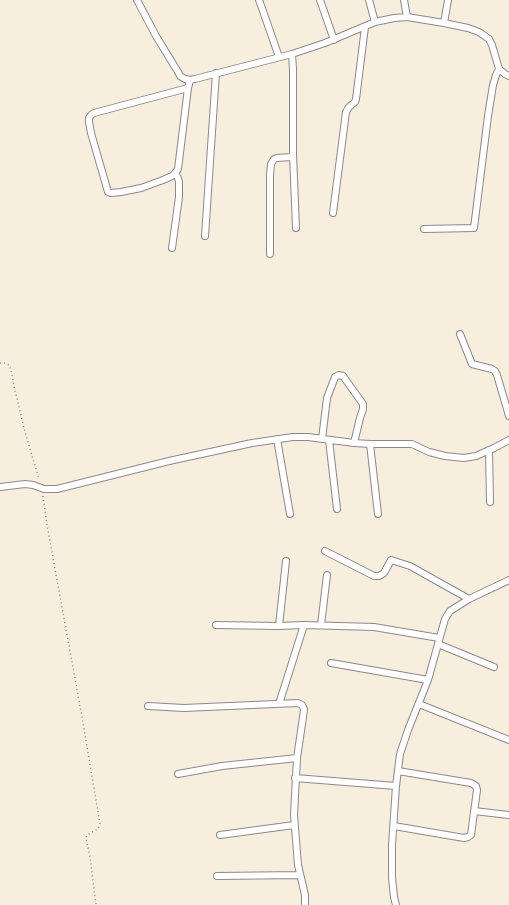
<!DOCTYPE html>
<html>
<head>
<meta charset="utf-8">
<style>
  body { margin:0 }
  canvas { display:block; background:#f7eede }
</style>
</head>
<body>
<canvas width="509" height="905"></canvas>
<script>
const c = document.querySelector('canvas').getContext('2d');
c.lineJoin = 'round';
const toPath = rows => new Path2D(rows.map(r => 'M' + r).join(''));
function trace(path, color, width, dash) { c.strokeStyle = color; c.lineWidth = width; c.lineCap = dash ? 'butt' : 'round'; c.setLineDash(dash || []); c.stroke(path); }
const path = toPath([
  [0,363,4,363,9,365,11,370,14,386,25,432,39,479],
  [43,496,47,525,82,717,100,824,98,829,87,835,86,838,90,857,96,905]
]);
const street = toPath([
  [137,0,156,36,178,72,180,76,185,79,190,80,195,79,292,54,325,43,375,22,394,18,407,17,444,23,468,28,479,32,489,39,492,45,499,69,505,74,509,76],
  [259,0,264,14,279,57],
  [320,0,334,40],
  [369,0,375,22],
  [404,0,407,17],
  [444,23,448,0],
  [188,88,94,113,91,115,89,118,89,122,91,133,108,192,111,193,121,192,141,188,163,180,172,176,175,173,178,169,188,88,190,80],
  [293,154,296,228],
  [333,213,346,112,349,107,355,102,356,99,365,27],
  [424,229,474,228,488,116,493,85,496,75,499,69],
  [205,236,216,73],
  [172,248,179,197,179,182,178,178,175,173],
  [270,254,270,175,271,164,274,159,277,158,291,157,293,154,293,69,292,54],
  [460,334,472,364,492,369,495,371,497,375,509,416],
  [277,439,290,514],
  [322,439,327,398,335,377,339,375,343,376,363,404,363,409,360,418,354,443],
  [329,440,337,509],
  [370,444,378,514],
  [489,450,490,502],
  [0,487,25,484,33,485,44,489,57,489,169,461,252,443,293,437,308,437,354,443,370,444,412,444,429,452,445,456,464,458,476,456,494,448,509,440],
  [325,551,374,576,379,576,384,573,391,560,410,566,469,599],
  [216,625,279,626,304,625,374,627,439,638],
  [321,625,327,575],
  [279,626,286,561],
  [438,644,494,667],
  [331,663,428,680],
  [279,704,304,625],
  [419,704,509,740],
  [148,706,184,708,298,703,302,705,304,709,303,717,297,758,294,815,298,865,305,895,305,905],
  [178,774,222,766,297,758],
  [295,778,396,786],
  [474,811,509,815],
  [394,826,464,838,468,837,471,835,477,790,476,786,471,783,398,771],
  [220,835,294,825],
  [217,876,300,875],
  [396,905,394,897,392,878,392,845,396,786,400,754,408,730,428,680,445,619,450,611,469,599,509,580]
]);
trace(street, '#8c888c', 8);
trace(path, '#8c888c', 1.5, [1, 3]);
trace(street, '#fff', 6);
</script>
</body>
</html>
